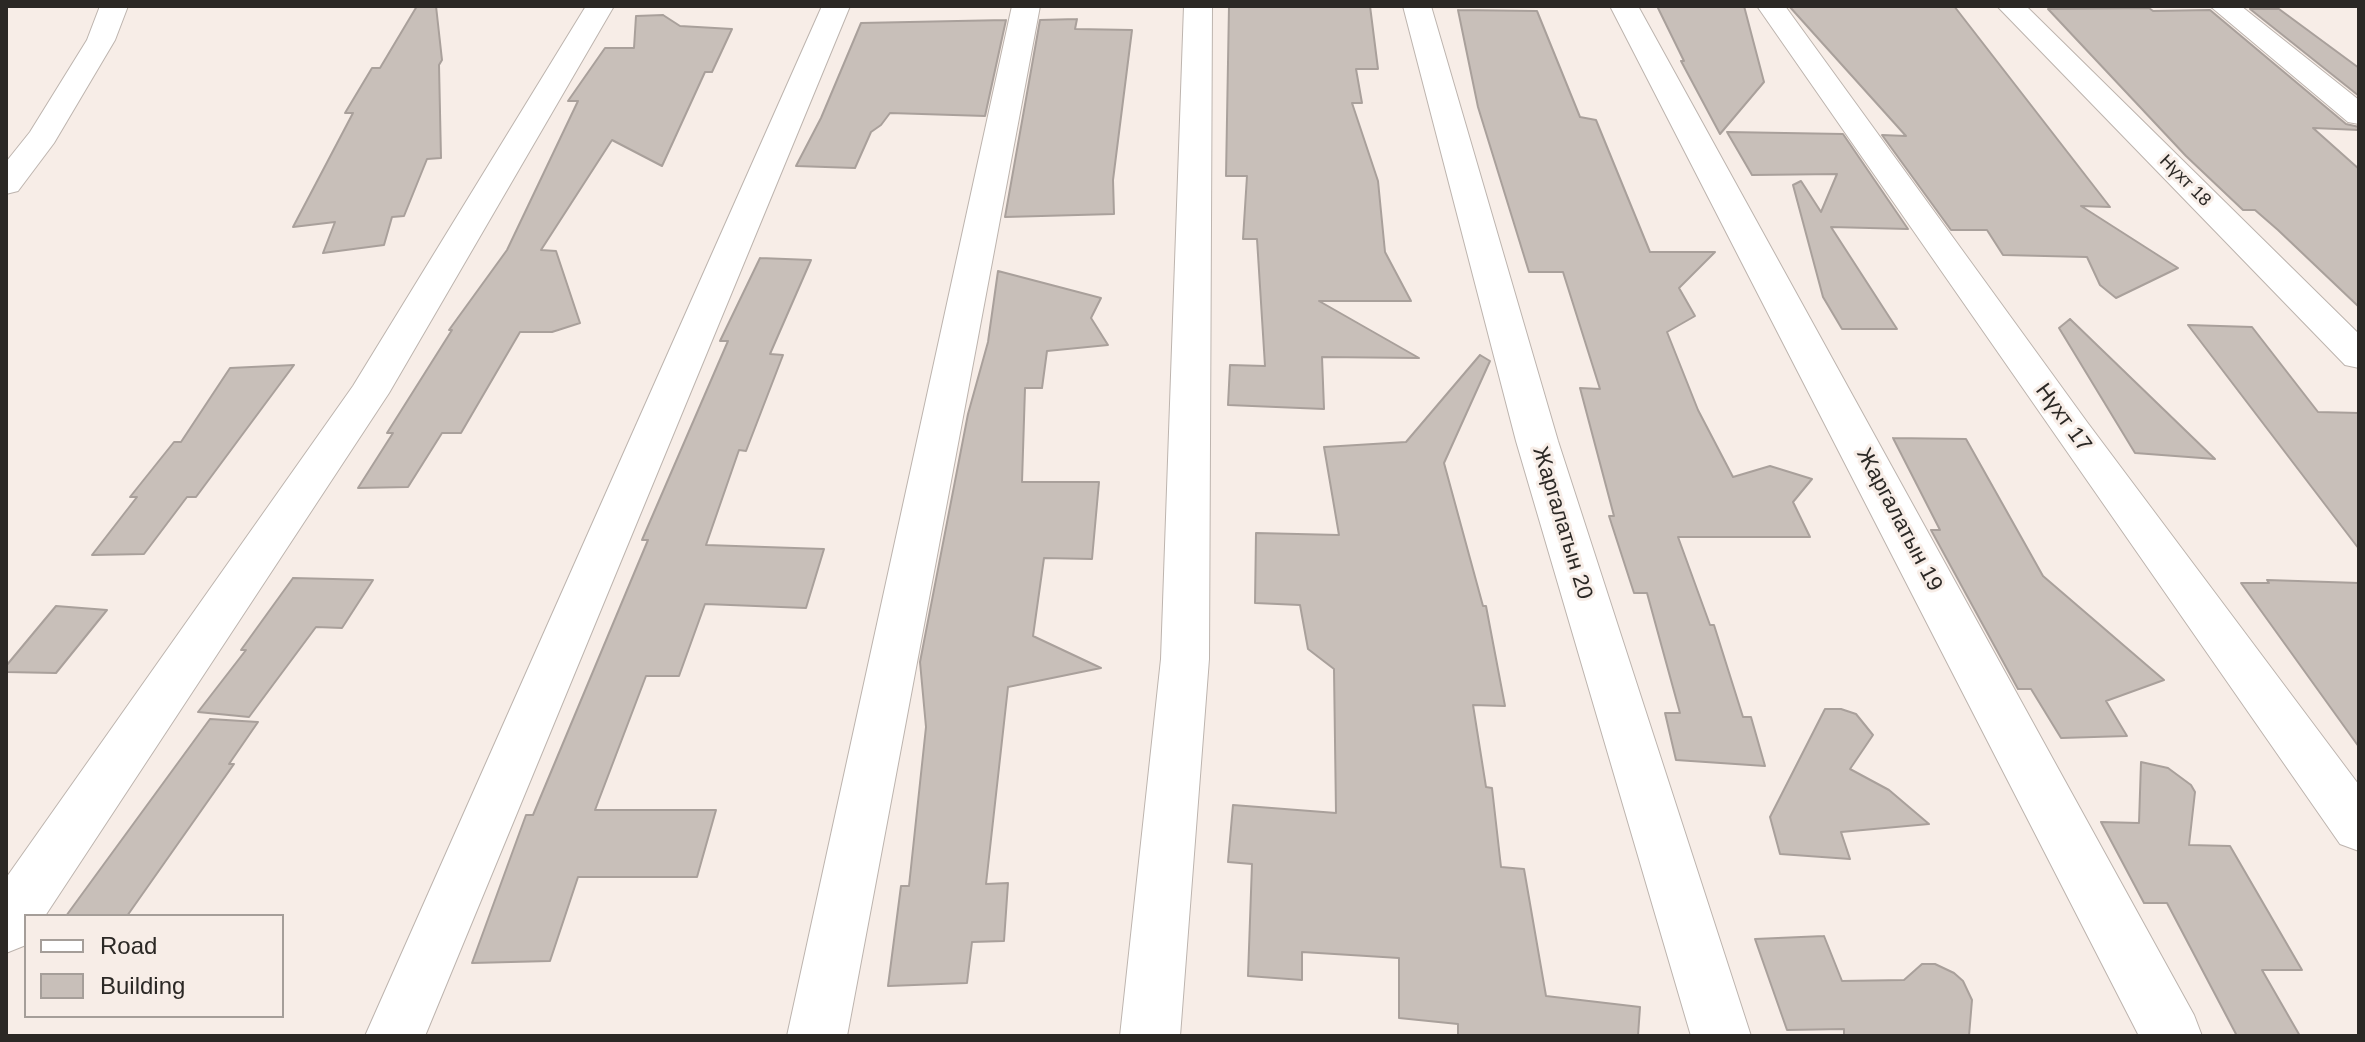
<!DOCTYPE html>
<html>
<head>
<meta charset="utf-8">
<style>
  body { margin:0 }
  #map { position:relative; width:2365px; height:1042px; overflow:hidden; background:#f7ede7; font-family:Arial,sans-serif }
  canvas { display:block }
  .frame { position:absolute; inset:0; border:8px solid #2b2825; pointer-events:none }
  .legend { position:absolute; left:24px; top:914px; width:260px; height:104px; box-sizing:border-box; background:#f7ede7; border:2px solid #a59e99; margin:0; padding:10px 14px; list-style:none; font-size:24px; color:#2b2825 }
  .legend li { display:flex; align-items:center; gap:16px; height:40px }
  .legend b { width:40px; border:2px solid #a59e99 }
</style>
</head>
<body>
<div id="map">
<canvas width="2365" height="1042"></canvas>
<div class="frame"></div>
<ul class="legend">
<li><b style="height:10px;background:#fff"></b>Road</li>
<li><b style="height:22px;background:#c8bfb9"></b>Building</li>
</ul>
</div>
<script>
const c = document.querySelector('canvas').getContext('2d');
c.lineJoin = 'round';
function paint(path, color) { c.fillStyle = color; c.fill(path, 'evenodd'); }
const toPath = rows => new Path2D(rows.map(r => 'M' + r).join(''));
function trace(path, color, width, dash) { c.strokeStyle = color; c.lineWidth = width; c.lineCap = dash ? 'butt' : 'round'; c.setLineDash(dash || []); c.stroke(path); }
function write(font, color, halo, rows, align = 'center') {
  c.font = font + ' Arial,sans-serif'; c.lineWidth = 6; c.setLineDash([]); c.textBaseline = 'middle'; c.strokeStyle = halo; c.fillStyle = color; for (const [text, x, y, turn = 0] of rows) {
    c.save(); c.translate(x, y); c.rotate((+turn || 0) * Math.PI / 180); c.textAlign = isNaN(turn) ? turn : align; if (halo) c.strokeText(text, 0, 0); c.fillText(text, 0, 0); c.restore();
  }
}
const building = toPath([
  [417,6,436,6,442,60,439,65,441,158,427,159,404,216,392,217,384,245,323,253,335,222,293,227,353,113,345,113,372,68,380,68,417,6],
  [1229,6,1370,6,1378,69,1356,69,1362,103,1352,103,1378,181,1385,252,1411,301,1319,301,1419,358,1322,357,1324,409,1228,405,1230,365,1265,366,1257,239,1243,239,1247,176,1226,176,1229,6],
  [1657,6,1744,6,1764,82,1720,134,1681,61,1684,61,1657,6],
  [1789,6,1954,6,2110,207,2081,206,2178,268,2116,298,2100,285,2087,257,2003,255,1987,230,1951,230,1882,135,1906,136,1789,6],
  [2149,8,2153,11,2210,10,2346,124,2359,127,2359,130,2313,128,2359,169,2359,307,2278,230,2255,210,2243,210,2186,156,2048,9,2149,8],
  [2250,9,2279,9,2359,68,2359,96,2250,9],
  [1458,10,1537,11,1580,117,1596,120,1650,252,1715,252,1679,288,1695,316,1667,332,1698,410,1733,477,1770,466,1812,479,1793,502,1810,537,1678,537,1710,625,1714,625,1743,717,1751,717,1765,766,1676,760,1665,713,1680,713,1647,593,1634,593,1609,516,1614,516,1580,388,1600,389,1563,272,1529,272,1478,107,1458,10],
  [663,15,680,26,732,29,712,72,705,72,662,166,612,140,541,250,556,251,580,323,552,332,520,332,461,433,442,433,408,487,358,488,393,433,387,433,452,330,449,330,507,250,578,101,568,101,605,48,634,48,636,16,663,15],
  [1077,19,1075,29,1132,30,1113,180,1114,214,1005,217,1040,20,1077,19],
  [1006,20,985,116,890,113,881,125,871,132,855,168,796,166,821,118,861,23,1006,20],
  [1727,132,1843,134,1908,229,1831,227,1897,329,1842,329,1823,297,1793,185,1801,181,1821,212,1837,174,1752,175,1727,132],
  [760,258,811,260,770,354,783,355,746,451,739,450,706,545,824,549,806,608,705,604,679,676,646,676,595,810,716,810,697,877,578,877,550,961,472,963,526,815,533,815,648,540,642,540,728,341,720,341,760,258],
  [998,271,1101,298,1091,318,1108,345,1047,351,1042,388,1025,388,1022,482,1099,482,1092,559,1044,558,1033,636,1101,668,1008,687,986,884,1008,883,1004,941,972,942,967,983,888,986,901,886,909,886,926,727,920,662,968,414,988,342,998,271],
  [2070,319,2215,459,2135,453,2059,328,2070,319],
  [2188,325,2252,327,2318,412,2359,413,2359,549,2188,325],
  [1480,355,1490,361,1444,463,1483,606,1486,606,1505,706,1473,705,1486,787,1492,788,1501,867,1524,869,1546,996,1640,1007,1638,1036,1458,1036,1458,1024,1399,1018,1399,958,1302,952,1302,980,1248,976,1252,864,1228,862,1233,805,1336,813,1334,669,1308,649,1300,605,1255,603,1256,533,1339,535,1324,447,1406,442,1480,355],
  [294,365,196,497,187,497,144,554,92,555,137,497,130,497,174,442,181,442,230,368,294,365],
  [1893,438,1966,439,2043,576,2164,680,2106,701,2127,736,2061,738,2031,689,2018,689,1931,530,1940,530,1893,438],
  [293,578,373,580,342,628,316,627,249,717,198,712,246,650,241,650,293,578],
  [2267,580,2359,583,2359,747,2241,583,2269,583,2267,580],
  [56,606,107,610,56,673,6,672,6,666,56,606],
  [1825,709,1841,709,1856,714,1873,735,1850,769,1889,790,1929,824,1841,832,1850,859,1780,854,1770,817,1825,709],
  [210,719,258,722,229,764,234,764,127,916,66,916,210,719],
  [2141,762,2168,768,2191,785,2195,792,2189,845,2230,846,2302,970,2262,970,2300,1036,2237,1036,2167,903,2144,903,2101,822,2139,823,2141,762],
  [1824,936,1842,981,1904,980,1922,964,1935,964,1954,973,1963,981,1972,1000,1969,1036,1844,1036,1844,1029,1787,1030,1755,939,1824,936]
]);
const minor = toPath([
  [100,6,128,6,115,40,54,143,18,191,6,194,6,162,30,132,87,40,100,6],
  [586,6,614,6,389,393,45,916,26,916,26,945,6,953,6,878,353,386,586,6],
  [822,6,850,6,425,1036,365,1036,822,6],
  [1012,6,1040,6,847,1036,787,1036,1012,6],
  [1184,6,1212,6,1209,659,1180,1036,1120,1036,1161,659,1184,6],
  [1403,6,1431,6,1558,441,1751,1036,1691,1036,1516,441,1403,6],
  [1610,6,1638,6,2194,1015,2202,1036,2139,1036,1610,6],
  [1757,6,1785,6,2087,422,2359,785,2359,851,2340,844,1757,6],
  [1997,6,2026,6,2359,334,2359,368,2345,365,1997,6],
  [2210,6,2241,6,2359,100,2359,124,2348,122,2210,6]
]);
const farStreetnames = [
  ["Нүхт 18",2185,181,45]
];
const streetNames = [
  ["Нүхт 17",2063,418,54],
  ["Жаргалатын 19",1899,520,62],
  ["Жаргалатын 20",1562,523,73]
];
paint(building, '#c8bfb9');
trace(building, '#a9a09b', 2);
trace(minor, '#bdb4ae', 2);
paint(minor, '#fff');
write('18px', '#2b2825', '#f7ede7', farStreetnames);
write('22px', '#2b2825', '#f7ede7', streetNames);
</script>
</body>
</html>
